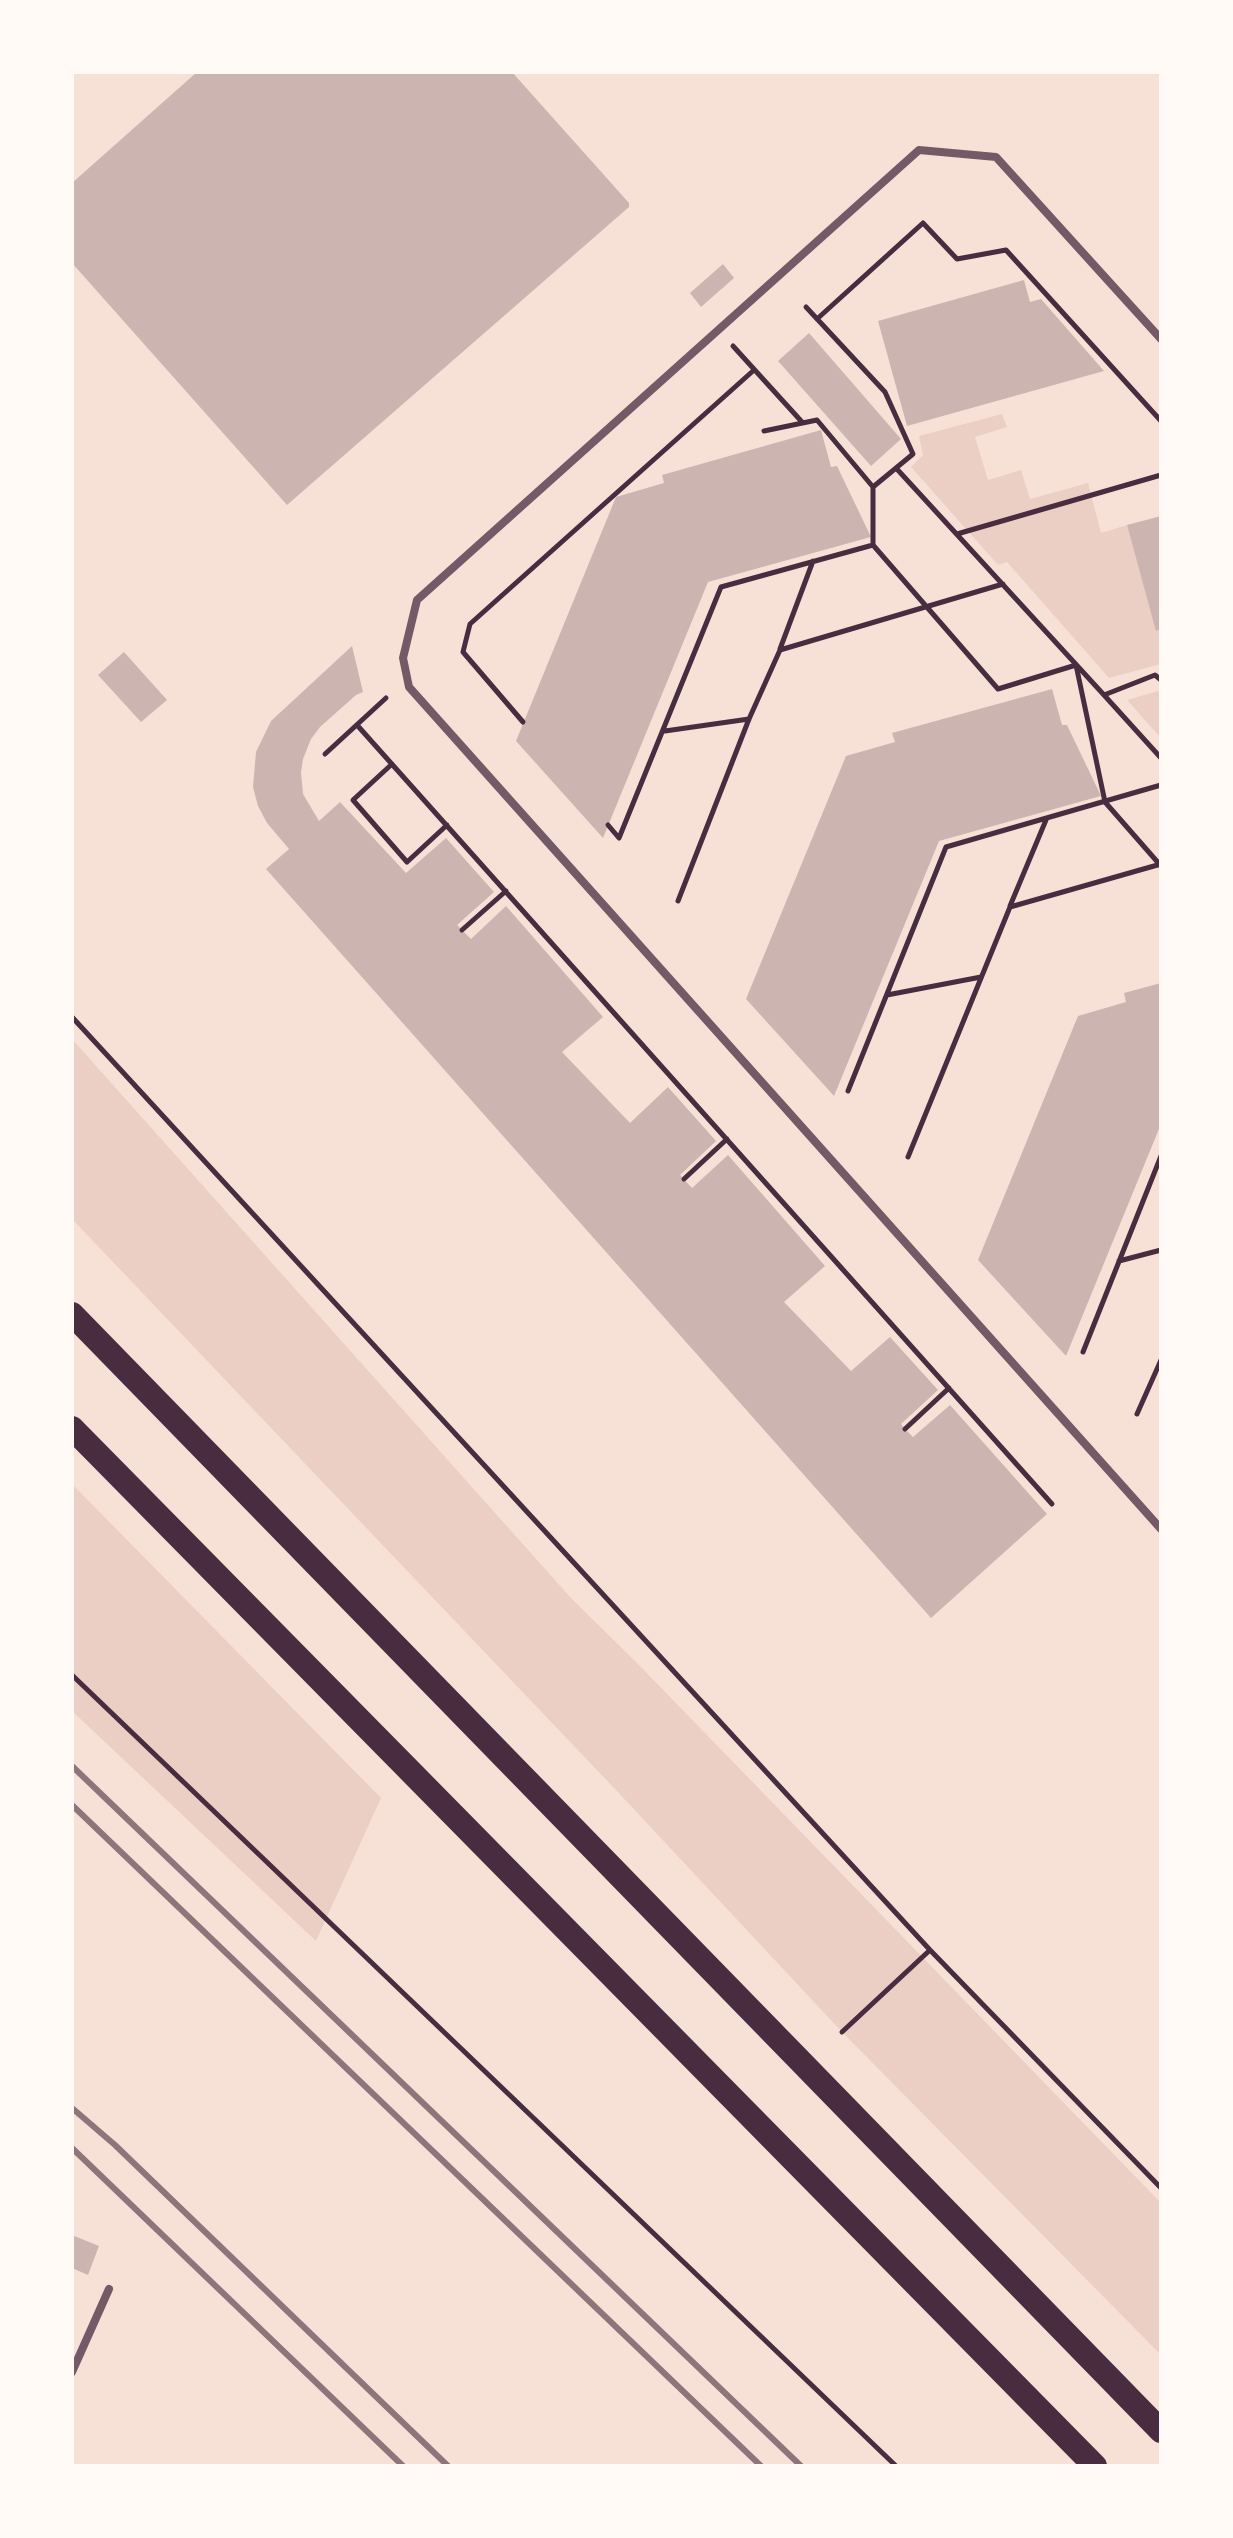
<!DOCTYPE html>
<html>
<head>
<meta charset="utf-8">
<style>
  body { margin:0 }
  #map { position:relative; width:1233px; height:2538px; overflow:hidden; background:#f7e1d7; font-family:"IBM Plex Sans",sans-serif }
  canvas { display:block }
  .frame { position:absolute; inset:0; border:74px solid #fffaf5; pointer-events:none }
</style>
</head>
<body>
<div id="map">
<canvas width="1233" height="2538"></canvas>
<div class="frame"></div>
</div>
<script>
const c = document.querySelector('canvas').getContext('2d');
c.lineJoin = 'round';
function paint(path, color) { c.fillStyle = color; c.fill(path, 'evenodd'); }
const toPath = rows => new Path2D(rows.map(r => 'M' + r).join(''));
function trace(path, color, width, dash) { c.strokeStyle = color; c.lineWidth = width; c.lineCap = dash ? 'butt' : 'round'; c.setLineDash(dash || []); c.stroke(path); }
const green = toPath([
  [1002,414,1007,427,975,437,988,480,1021,470,1030,499,1088,483,1101,533,1127,525,1157,631,1161,629,1161,664,1109,678,1007,562,998,565,911,467,923,455,919,436],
  [1158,691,1161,694,1161,738,1127,700],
  [72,1039,571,1598,640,1666,1161,2203,1161,2355,842,2032,615,1789,72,1219],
  [72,1484,381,1798,316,1941,72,1711]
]);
const building = toPath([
  [197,72,512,72,629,203,629,207,287,505,72,263,72,183],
  [723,264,734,278,701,307,690,293],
  [1024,280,1030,302,1041,299,1104,371,907,426,878,321],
  [809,333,901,439,871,466,778,361],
  [821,430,831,467,837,466,871,537,708,582,603,838,516,741,616,497,664,483,662,475],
  [1161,516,1161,629,1156,631,1127,525],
  [352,646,363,692,356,695,320,727,311,739,303,759,301,772,303,794,319,821,340,802,406,873,446,838,494,892,457,925,471,939,506,906,603,1017,562,1052,630,1123,668,1087,716,1141,680,1175,692,1188,728,1155,825,1266,784,1302,851,1371,890,1337,938,1390,901,1424,905,1429,913,1437,950,1405,1047,1514,931,1618,266,869,289,849,267,823,258,806,253,787,256,752,271,721],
  [124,652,167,700,141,722,98,675],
  [1052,689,1062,725,1067,725,1101,796,939,841,834,1096,746,999,846,756,895,742,892,733],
  [1161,983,1161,1124,1066,1356,978,1260,1078,1016,1126,1002,1124,993],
  [72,2235,99,2246,88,2275,72,2268]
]);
const path = toPath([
  [806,307,885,392,913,454,896,468],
  [817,319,923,223,957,259,1006,250,1161,421],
  [733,346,802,422],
  [764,431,817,420,873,487,896,468,1104,695],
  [957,534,1161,475],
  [873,545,873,487],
  [780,649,813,561],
  [1161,680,1155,675,1104,695,1161,758],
  [523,722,463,652,470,624,754,370],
  [357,725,1052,1504],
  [665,731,749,719],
  [325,754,386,698],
  [392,764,353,800,407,862,447,825],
  [608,825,619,838,721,587,873,545,998,689,1076,665,1105,802,1161,866],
  [678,901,749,719,780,650,1003,584],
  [1010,906,1046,820],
  [462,930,506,891],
  [887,995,981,977],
  [72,1017,930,1950,1161,2188],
  [848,1091,946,847,1161,785],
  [908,1157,1010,907,1161,864],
  [684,1179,727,1139],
  [1119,1261,1161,1250],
  [1083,1352,1161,1156],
  [1137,1414,1161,1360],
  [905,1429,949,1388],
  [72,1675,896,2466],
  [842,2032,930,1950]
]);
const minor = toPath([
  [1161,339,996,157,919,150,417,600,403,658,409,687,1161,1529],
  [72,2372,109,2289]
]);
const motorway = toPath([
  [72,1314,1161,2431],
  [72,1428,1095,2466]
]);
const rail = toPath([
  [72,1766,801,2466],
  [72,1805,761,2466],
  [72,2108,115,2145,448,2466],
  [72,2148,403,2466]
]);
paint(green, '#ebcfc5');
paint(building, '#ccb4b1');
trace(path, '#4a2c40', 5);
trace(minor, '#755966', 8);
trace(motorway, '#4a2c40', 24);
trace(rail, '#8f747c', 6);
</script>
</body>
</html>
